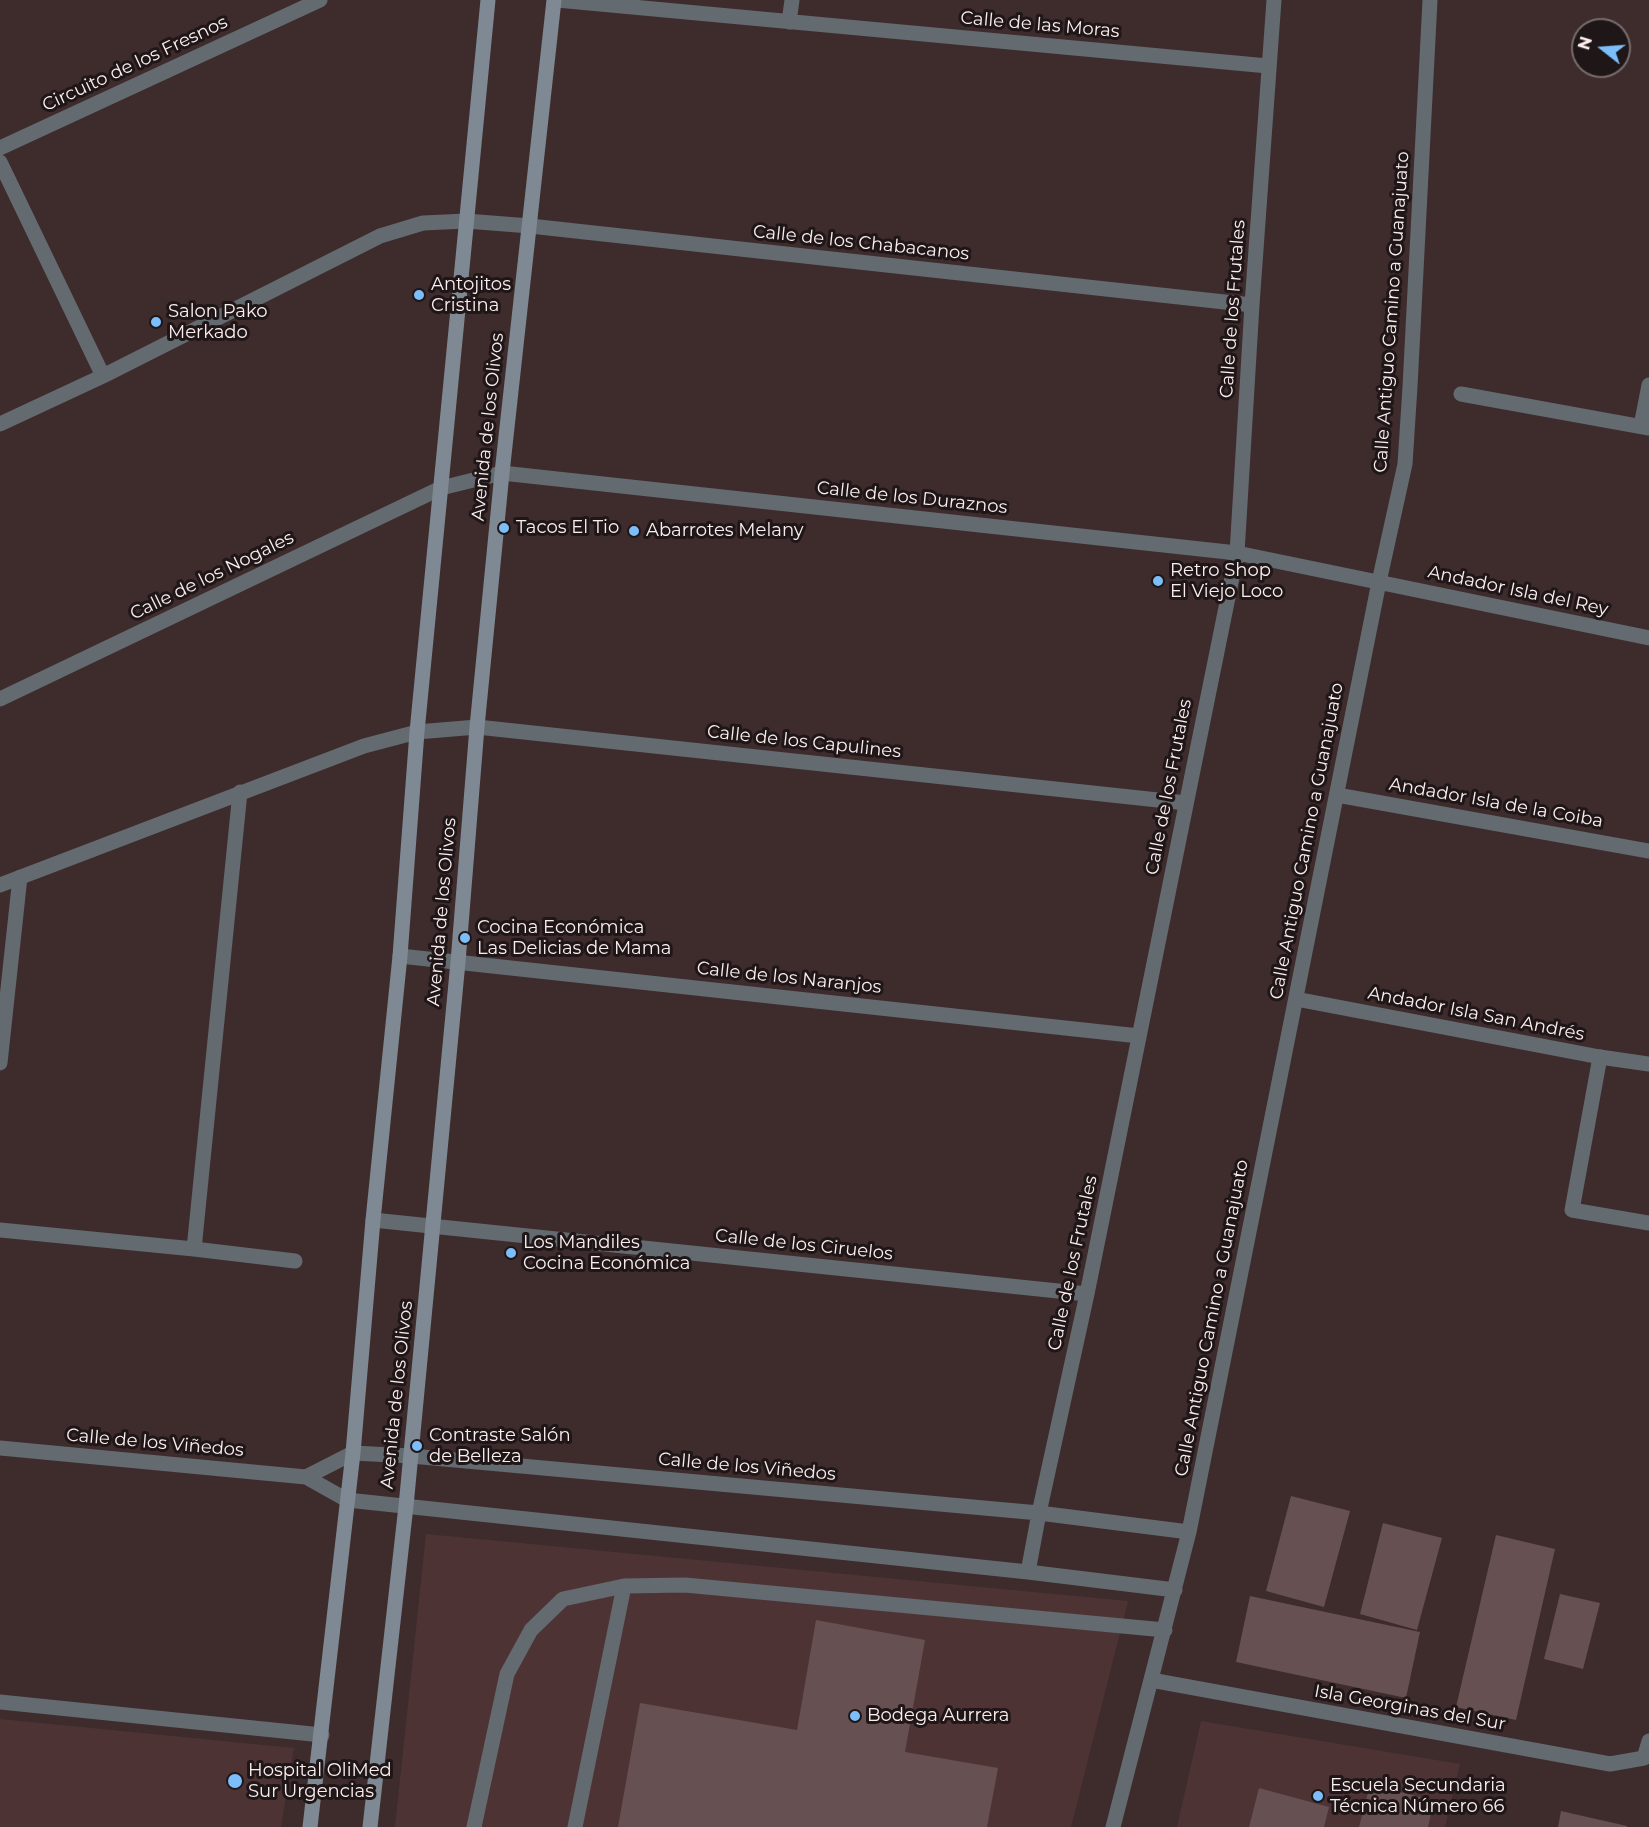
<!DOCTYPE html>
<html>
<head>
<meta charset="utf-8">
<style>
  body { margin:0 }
  #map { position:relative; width:1649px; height:1827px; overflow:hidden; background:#3e2b2c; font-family:Montserrat,sans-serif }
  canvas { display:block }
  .north { position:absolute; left:1571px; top:18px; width:60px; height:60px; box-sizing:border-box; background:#1f1617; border:2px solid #776c6d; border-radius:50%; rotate:287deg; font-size:16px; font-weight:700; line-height:24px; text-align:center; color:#fceeef }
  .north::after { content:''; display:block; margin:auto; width:21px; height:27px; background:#7cbef9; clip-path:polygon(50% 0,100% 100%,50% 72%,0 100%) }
</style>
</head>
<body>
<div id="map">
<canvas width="1649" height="1827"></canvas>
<div class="north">N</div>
</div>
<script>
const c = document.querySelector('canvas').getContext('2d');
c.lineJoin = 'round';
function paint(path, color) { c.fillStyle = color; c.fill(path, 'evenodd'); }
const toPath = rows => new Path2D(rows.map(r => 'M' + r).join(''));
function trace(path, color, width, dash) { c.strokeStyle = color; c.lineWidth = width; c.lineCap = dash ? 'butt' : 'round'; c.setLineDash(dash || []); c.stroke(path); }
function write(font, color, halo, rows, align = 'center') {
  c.font = font + ' Montserrat,sans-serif'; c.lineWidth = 6; c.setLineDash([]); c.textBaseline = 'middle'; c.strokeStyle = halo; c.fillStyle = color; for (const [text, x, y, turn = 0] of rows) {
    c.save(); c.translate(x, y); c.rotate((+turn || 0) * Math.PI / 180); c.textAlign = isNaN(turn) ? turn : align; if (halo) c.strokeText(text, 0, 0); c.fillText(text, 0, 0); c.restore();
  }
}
const built = toPath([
  [426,1534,1128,1601,1071,1827,395,1827],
  [0,1719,294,1748,281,1827,0,1827],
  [1201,1721,1460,1764,1445,1827,1177,1827]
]);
const building = toPath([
  [1291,1496,1350,1511,1324,1607,1266,1591],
  [1383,1523,1442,1538,1417,1630,1360,1614],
  [1496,1535,1555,1549,1516,1720,1456,1707],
  [1560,1594,1600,1603,1583,1669,1544,1659],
  [1250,1596,1420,1632,1406,1698,1236,1662],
  [816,1620,925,1640,905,1752,998,1768,987,1827,618,1827,640,1703,797,1730],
  [1370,1785,1434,1800,1428,1827,1359,1827],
  [1259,1788,1329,1807,1324,1827,1249,1827],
  [1561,1811,1627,1826,1627,1827,1558,1827]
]);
const lane = toPath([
  [0,885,364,746,417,732],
  [1600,1057,1572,1210,1649,1223],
  [0,1063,20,877],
  [0,1230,194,1249,295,1261],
  [194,1249,240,792],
  [0,1702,322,1735],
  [474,1827,507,1674,531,1630,563,1599,624,1586,685,1585,1165,1630],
  [575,1827,624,1586]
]);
const street = toPath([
  [557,0,1268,66],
  [789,22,792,0],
  [0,148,320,0],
  [0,162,103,376],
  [1461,394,1649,428],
  [0,424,103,376,380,236,423,223,466,221,530,226,1252,305],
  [1641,426,1649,385],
  [0,699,441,488,502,473,1237,553,1649,638],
  [417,732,477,727,1186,803],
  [1337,795,1649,851],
  [400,956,1139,1036],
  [1296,999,1600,1057,1649,1064],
  [373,1220,1087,1294],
  [0,1448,306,1477,347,1500,1028,1572,1175,1590],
  [306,1477,353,1453,411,1456,1039,1513,1189,1532],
  [1028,1572,1039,1513,1087,1294,1237,553,1252,305,1274,0],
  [1151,1680,1610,1764,1644,1758,1649,1741],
  [1113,1827,1189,1532,1379,582,1405,464,1410,387,1430,0]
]);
const secondary = toPath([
  [310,1827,353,1453,373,1220,400,956,417,732,488,0],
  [370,1827,406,1506,458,962,477,727,502,473,554,0]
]);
const markers = [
  [419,295,6,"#7cbef9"],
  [156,322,6,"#7cbef9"],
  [504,528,6,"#7cbef9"],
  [634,531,6,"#7cbef9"],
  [1158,581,6,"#7cbef9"],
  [465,938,6,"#7cbef9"],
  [511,1253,6,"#7cbef9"],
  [417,1446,6,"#7cbef9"],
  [855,1716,6,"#7cbef9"],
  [235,1781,8,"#7cbef9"],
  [1318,1796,6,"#7cbef9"]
];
const streetNames = [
  ["Calle de las Moras",1040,25,5],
  ["Circuito de los Fresnos",135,64,-25],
  ["Calle de los Chabacanos",861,243,6],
  ["Calle de los Frutales",1233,309,-86],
  ["Calle Antiguo Camino a Guanajuato",1392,312,-86],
  ["Avenida de los Olivos",488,427,-84],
  ["Calle de los Duraznos",912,498,6],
  ["Calle de los Nogales",212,576,-26],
  ["Andador Isla del Rey",1518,591,12],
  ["Calle de los Capulines",804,742,6],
  ["Calle de los Frutales",1169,787,-79],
  ["Andador Isla de la Coiba",1496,803,10],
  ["Calle Antiguo Camino a Guanajuato",1307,841,-79],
  ["Avenida de los Olivos",442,912,-85],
  ["Calle de los Naranjos",789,978,6],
  ["Andador Isla San Andrés",1476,1014,11],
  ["Calle de los Ciruelos",804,1245,6],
  ["Calle de los Frutales",1073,1263,-78],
  ["Calle Antiguo Camino a Guanajuato",1212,1318,-79],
  ["Avenida de los Olivos",397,1395,-84],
  ["Calle de los Viñedos",155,1443,5],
  ["Calle de los Viñedos",747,1467,5],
  ["Isla Georginas del Sur",1410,1708,10]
];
const poiNames = [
  ["Antojitos",431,285],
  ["Cristina",431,306],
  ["Salon Pako",168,312],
  ["Merkado",168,333],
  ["Tacos El Tio",516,528],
  ["Abarrotes Melany",646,531],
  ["Retro Shop",1170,571],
  ["El Viejo Loco",1170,592],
  ["Cocina Económica",477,928],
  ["Las Delicias de Mama",477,949],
  ["Los Mandiles",523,1243],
  ["Cocina Económica",523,1264],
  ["Contraste Salón",429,1436],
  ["de Belleza",429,1457],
  ["Bodega Aurrera",867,1716],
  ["Hospital OliMed",248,1771],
  ["Sur Urgencias",248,1792],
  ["Escuela Secundaria",1330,1786],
  ["Técnica Número 66",1330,1807]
];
paint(built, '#4e3335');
paint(building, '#665051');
trace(lane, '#636a70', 15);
trace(street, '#636a70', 15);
trace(secondary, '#7e8993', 15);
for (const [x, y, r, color] of markers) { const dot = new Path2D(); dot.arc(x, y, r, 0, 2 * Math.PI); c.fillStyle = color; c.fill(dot); trace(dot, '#1f1617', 2); }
write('18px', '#fceeef', '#1f1617', streetNames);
write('18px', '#fceeef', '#1f1617', poiNames, 'left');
</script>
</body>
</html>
